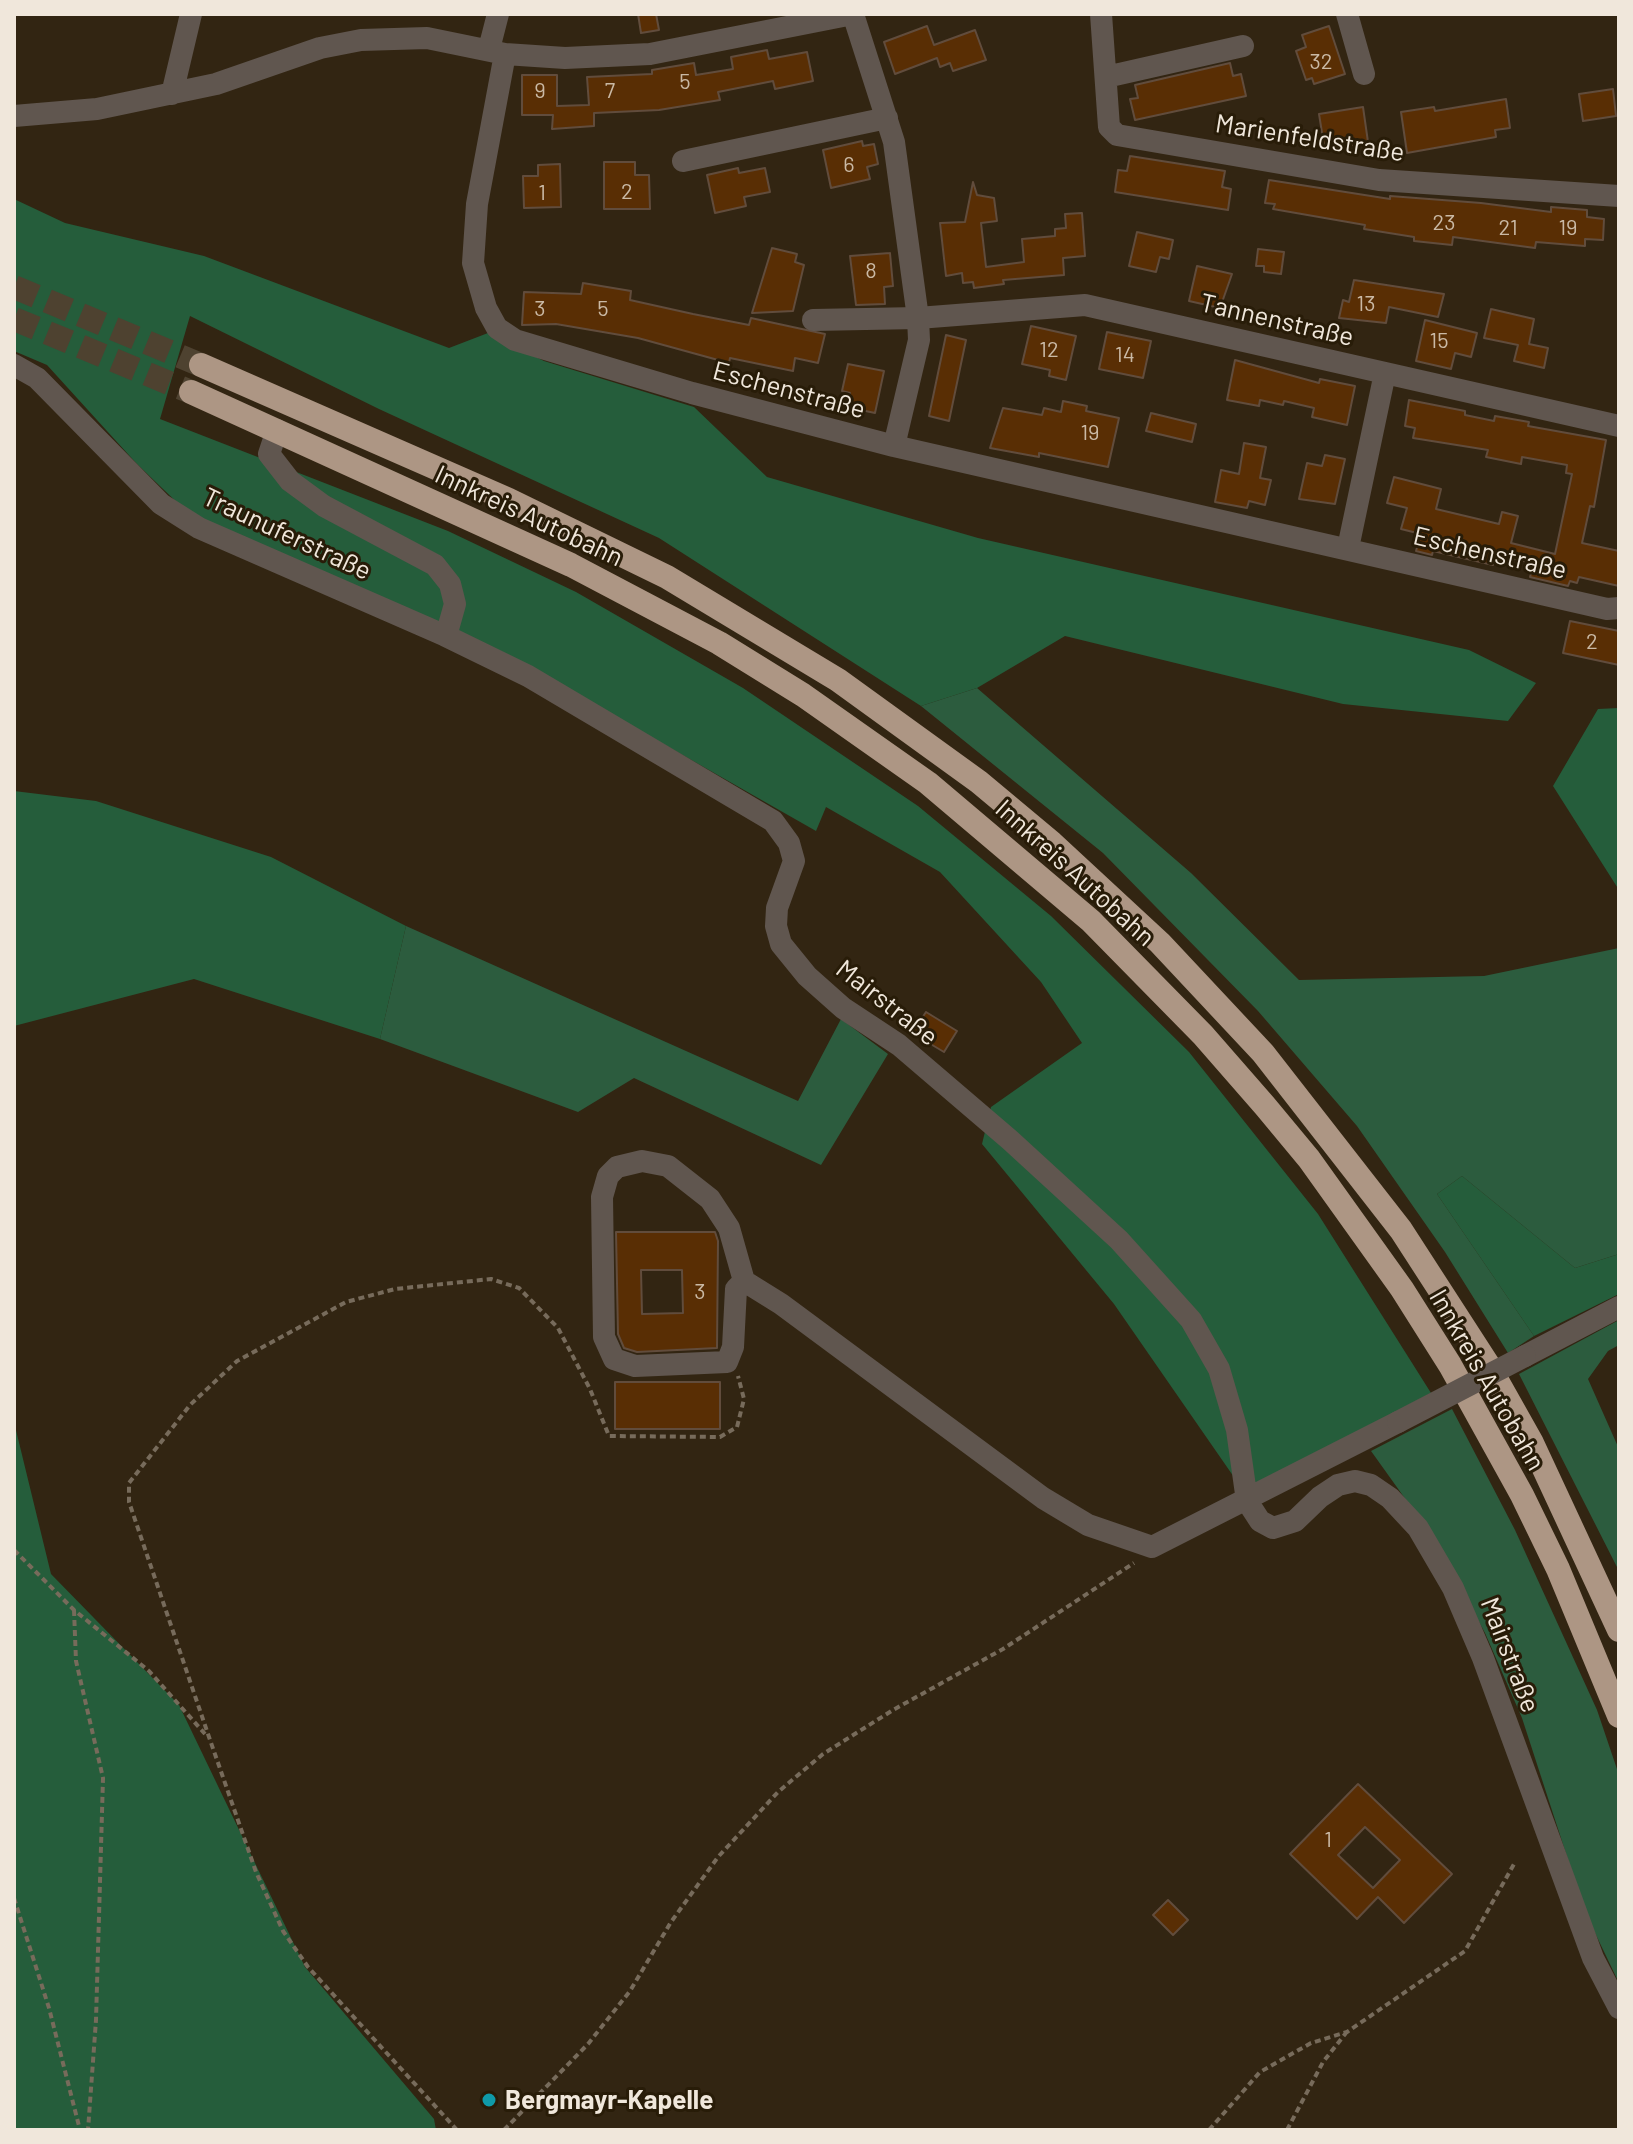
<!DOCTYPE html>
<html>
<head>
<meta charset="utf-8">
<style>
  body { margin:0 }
  #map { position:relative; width:1633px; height:2144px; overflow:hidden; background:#322512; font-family:Barlow,sans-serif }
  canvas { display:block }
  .frame { position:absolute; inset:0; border:16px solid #f0e7db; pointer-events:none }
</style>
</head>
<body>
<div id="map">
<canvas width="1633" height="2144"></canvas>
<div class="frame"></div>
</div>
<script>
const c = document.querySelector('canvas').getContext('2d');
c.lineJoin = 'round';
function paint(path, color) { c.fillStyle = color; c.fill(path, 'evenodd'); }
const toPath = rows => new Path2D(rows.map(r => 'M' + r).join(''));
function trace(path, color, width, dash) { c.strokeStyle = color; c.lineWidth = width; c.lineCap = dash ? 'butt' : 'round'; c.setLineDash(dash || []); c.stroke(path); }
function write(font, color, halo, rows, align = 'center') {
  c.font = font + ' Barlow,sans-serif'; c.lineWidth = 6; c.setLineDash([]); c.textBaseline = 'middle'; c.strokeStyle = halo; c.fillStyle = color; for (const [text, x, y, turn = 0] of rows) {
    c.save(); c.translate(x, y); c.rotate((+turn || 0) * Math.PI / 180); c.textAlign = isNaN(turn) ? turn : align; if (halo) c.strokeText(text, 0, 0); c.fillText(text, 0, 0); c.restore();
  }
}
const green = toPath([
  [977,688,1191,873,1299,980,1484,976,1619,948,1619,1254,1575,1268,1462,1176,1437,1194,1534,1336,1508,1353,1445,1252,1357,1126,1258,1011,1103,853,921,706],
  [406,926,798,1101,841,1019,888,1054,821,1165,634,1078,578,1112,380,1039],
  [1619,1320,1619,1345,1608,1351,1588,1379,1619,1449,1619,1571,1519,1374],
  [1452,1409,1515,1530,1597,1710,1619,1775,1619,1983,1585,1912,1522,1718,1485,1633,1434,1539,1371,1451]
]);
const forest = toPath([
  [14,199,65,223,204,256,449,348,488,333,544,361,694,407,767,477,978,538,1469,650,1536,683,1508,721,1343,704,1065,636,977,688,921,706,659,538,379,409,190,316,160,419,448,531,576,592,743,688,918,806,1051,916,1189,1052,1318,1214,1431,1393,1245,1493,1114,1304,982,1144,991,1107,1082,1043,1041,982,940,872,826,807,816,831,500,651,188,513,137,464,47,365,14,351],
  [1619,708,1619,890,1553,786,1598,709],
  [14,791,96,801,271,857,406,926,380,1039,194,979,14,1026],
  [1462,1176,1575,1268,1619,1254,1619,1294,1534,1336,1437,1194],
  [14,1422,51,1574,179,1705,305,1967,434,2119,436,2130,14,2130]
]);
const building = toPath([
  [638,14,656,14,659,30,641,33,638,14],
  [927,26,934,45,975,30,986,60,953,71,950,63,940,67,937,58,895,74,884,42,927,26],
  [1329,26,1345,74,1314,84,1312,78,1306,80,1296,51,1306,47,1302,35,1329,26],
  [767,50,769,59,807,52,813,81,775,89,773,81,718,92,720,100,659,110,594,113,594,126,552,129,553,115,522,115,522,75,557,75,557,106,589,105,587,77,652,74,652,70,694,63,696,75,733,69,731,57,767,50],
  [1230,63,1233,76,1241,74,1246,96,1135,120,1130,99,1138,98,1135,85,1230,63],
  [1613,89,1616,116,1583,121,1579,94,1613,89],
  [1506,99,1510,128,1495,130,1496,137,1407,153,1401,112,1434,107,1435,111,1506,99],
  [1363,107,1368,142,1338,147,1337,143,1324,145,1319,114,1363,107],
  [862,141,863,146,874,144,878,164,867,167,870,179,831,188,823,150,862,141],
  [1130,156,1225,171,1222,187,1231,189,1228,210,1115,192,1118,170,1127,171,1130,156],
  [604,162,635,162,635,175,649,175,650,209,604,209,604,162],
  [560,164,561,207,524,208,523,176,538,176,538,165,560,164],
  [738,168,739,173,765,168,770,192,744,197,746,206,715,213,707,175,738,168],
  [1269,180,1390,199,1390,196,1481,203,1551,212,1551,207,1587,210,1587,217,1604,219,1603,240,1585,239,1585,246,1536,242,1535,248,1453,237,1452,245,1414,241,1414,237,1364,229,1365,225,1273,209,1275,204,1265,203,1269,180],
  [973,182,977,195,994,198,997,221,981,223,986,267,1024,262,1022,239,1055,236,1055,229,1066,228,1065,214,1082,213,1085,256,1063,258,1064,275,1003,280,1004,284,974,288,973,282,963,283,962,273,946,276,940,223,965,222,973,182],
  [1137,232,1173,240,1169,259,1160,257,1156,272,1129,266,1137,232],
  [772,248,797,254,795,262,804,265,793,311,752,313,772,248],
  [1258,249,1284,252,1281,274,1264,272,1264,266,1256,266,1258,249],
  [890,253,893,286,884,287,885,304,856,305,850,256,890,253],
  [1197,266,1232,274,1220,308,1189,301,1197,266],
  [1354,280,1444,294,1438,317,1389,307,1386,323,1339,318,1343,300,1349,302,1354,280],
  [583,283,631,291,630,300,693,314,749,325,751,318,825,334,818,363,795,358,793,371,730,358,729,363,638,338,556,324,522,325,524,292,581,294,583,283],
  [1491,309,1534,319,1529,344,1548,348,1544,368,1514,361,1518,345,1484,338,1491,309],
  [1425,320,1477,333,1471,357,1455,353,1451,369,1416,361,1425,320],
  [1031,326,1076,336,1066,380,1049,376,1050,370,1022,364,1031,326],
  [1107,332,1151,341,1143,378,1099,369,1107,332],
  [946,335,966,340,949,421,929,416,946,335],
  [1235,360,1319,383,1320,379,1355,386,1347,425,1312,417,1314,408,1284,401,1283,405,1260,400,1259,406,1227,400,1235,360],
  [848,364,884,371,875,413,847,407,850,393,842,391,848,364],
  [1409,400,1465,411,1465,415,1494,421,1495,416,1529,422,1528,426,1606,440,1594,507,1590,506,1582,543,1619,551,1619,586,1579,577,1577,583,1570,581,1568,586,1530,577,1534,563,1496,555,1493,565,1433,551,1432,555,1416,551,1421,534,1401,529,1407,508,1387,503,1394,477,1441,489,1436,509,1499,524,1502,512,1518,516,1511,543,1555,554,1572,474,1566,473,1567,465,1522,457,1521,464,1486,457,1488,450,1413,438,1415,428,1405,426,1409,400],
  [1063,401,1087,406,1086,411,1119,418,1108,467,1039,453,1039,457,990,448,1003,408,1042,415,1044,408,1061,412,1063,401],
  [1151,413,1196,424,1192,442,1146,431,1151,413],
  [1244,443,1266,447,1260,478,1271,480,1265,505,1249,501,1247,508,1215,502,1221,470,1239,474,1244,443],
  [1325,455,1345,459,1335,504,1299,499,1307,463,1322,466,1325,455],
  [1570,621,1619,631,1619,665,1563,653,1570,621],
  [926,1012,957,1031,944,1052,912,1033,926,1012],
  [616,1232,715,1232,718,1241,717,1348,637,1352,624,1348,618,1334,616,1232],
  [641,1270,682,1270,683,1313,642,1314,641,1270],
  [615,1382,720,1382,720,1429,615,1429,615,1382],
  [1358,1784,1452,1874,1404,1923,1378,1897,1357,1919,1290,1854,1358,1784],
  [1365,1827,1400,1860,1373,1888,1338,1855,1365,1827],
  [1168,1900,1188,1920,1173,1935,1153,1915,1168,1900]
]);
const highwayTunnel = toPath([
  [14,287,201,365],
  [14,319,191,392]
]);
const path = toPath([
  [14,1550,74,1610,149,1671,205,1734],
  [74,1610,76,1661,103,1778,96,2020,88,2130],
  [14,1898,49,2008,80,2130],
  [457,2130,308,1967,283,1931,256,1872,209,1737,129,1502,129,1483,190,1405,237,1361,346,1302,395,1289,491,1279,519,1288,558,1328,590,1389,609,1436,720,1437,737,1427,744,1399,738,1376],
  [504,2130,588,2044,630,1991,671,1922,718,1857,778,1792,823,1754,893,1710,1003,1649,1134,1563],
  [1209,2130,1260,2072,1311,2043,1347,2032,1465,1951,1514,1864],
  [1287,2130,1323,2062,1346,2033]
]);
const minor = toPath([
  [853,14,894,142,918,318,919,340,894,446],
  [1101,14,1109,127,1117,135,1379,180,1619,196],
  [1347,14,1364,74],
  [489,49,498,14],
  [505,54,477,204,473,263,486,308,497,328,515,340,692,393,894,446,1607,609,1619,608],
  [1106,77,1243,46],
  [172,94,191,14],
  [14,116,97,109,216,84,320,48,361,40,427,38,505,54,565,58,650,54,853,14],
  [683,161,887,118],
  [813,320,918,318,1085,305,1619,426],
  [14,365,37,378,161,504,199,528,446,636,528,676,773,821,789,843,794,861,777,908,776,926,781,944,807,976,843,1008,899,1045,1010,1140,1119,1240,1191,1320,1219,1369,1237,1430,1247,1501,1260,1521,1273,1528,1295,1521,1320,1497,1338,1485,1355,1481,1371,1485,1390,1498,1418,1528,1453,1588,1483,1658,1593,1958,1619,2008],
  [277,430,269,454,290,481,324,506,435,565,450,584,455,604,446,636],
  [1348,548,1385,373],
  [744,1281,736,1289,733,1347,727,1362,635,1366,614,1359,604,1337,602,1197,608,1176,617,1167,642,1161,668,1166,710,1199,729,1228,744,1281,781,1304,1043,1498,1088,1525,1152,1547,1398,1422],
  [1525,1356,1619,1307]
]);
const highway = toPath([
  [201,365,509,500,667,577,838,680,979,782,1052,843,1160,943,1263,1053,1401,1230,1487,1363,1532,1443,1619,1630],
  [191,392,571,565,719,643,803,695,928,783,1091,921,1203,1035,1265,1106,1309,1159,1402,1289,1450,1365,1522,1495,1558,1569,1619,1716]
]);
const minorBridge = toPath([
  [1398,1422,1525,1356]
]);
const markers = [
  [489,2100,8,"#0f9aa8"]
];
const numberNames = [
  ["32",1321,62],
  ["5",685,82],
  ["9",540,91],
  ["7",610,91],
  ["6",849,165],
  ["2",627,192],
  ["1",542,193],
  ["23",1444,223],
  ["21",1508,228],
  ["19",1568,228],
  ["8",871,271],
  ["13",1366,304],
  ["3",540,309],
  ["5",603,309],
  ["15",1439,341],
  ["12",1049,350],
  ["14",1125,355],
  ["19",1090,433],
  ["2",1592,642],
  ["3",700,1292],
  ["1",1328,1840]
];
const streetNames = [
  ["Marienfeldstraße",1310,138,9],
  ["Tannenstraße",1277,320,13],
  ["Eschenstraße",789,390,15],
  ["Innkreis Autobahn",529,516,25],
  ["Traunuferstraße",287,534,25],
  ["Eschenstraße",1490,553,13],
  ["Innkreis Autobahn",1075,873,42],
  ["Mairstraße",887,1003,38],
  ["Innkreis Autobahn",1487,1380,60],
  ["Mairstraße",1510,1655,69]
];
const poiNames = [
  ["Bergmayr-Kapelle",505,2100]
];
paint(green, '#2c5c3e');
paint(forest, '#255d3b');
paint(building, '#592e04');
trace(building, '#614c3c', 2);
trace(highwayTunnel, '#4e4230', 24, [24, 12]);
trace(path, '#776b5b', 4, [6, 4]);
trace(minor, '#60564f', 22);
trace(highway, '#ad9684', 24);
trace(minorBridge, '#60564f', 22);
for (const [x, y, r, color] of markers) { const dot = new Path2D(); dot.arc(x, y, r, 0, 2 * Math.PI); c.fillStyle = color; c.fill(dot); trace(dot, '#281c08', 3); }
write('22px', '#cab9a5', null, numberNames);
write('26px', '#f0e7db', '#281c08', streetNames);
write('bold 26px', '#f0e7db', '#281c08', poiNames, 'left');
</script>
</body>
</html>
